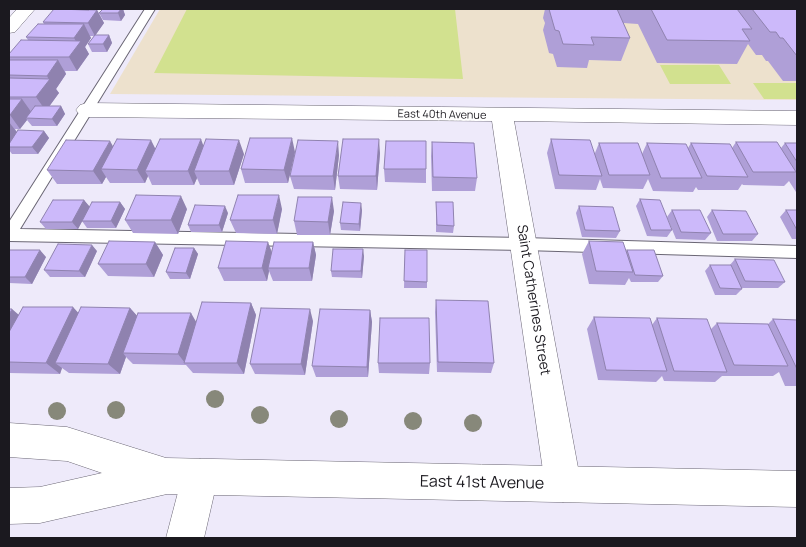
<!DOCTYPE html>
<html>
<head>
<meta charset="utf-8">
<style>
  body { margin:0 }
  #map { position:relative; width:806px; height:547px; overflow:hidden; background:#eeeafa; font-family:Manrope,sans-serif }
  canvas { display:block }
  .frame { position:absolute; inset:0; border:10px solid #1b191f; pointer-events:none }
</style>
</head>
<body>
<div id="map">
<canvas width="806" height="547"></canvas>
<div class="frame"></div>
</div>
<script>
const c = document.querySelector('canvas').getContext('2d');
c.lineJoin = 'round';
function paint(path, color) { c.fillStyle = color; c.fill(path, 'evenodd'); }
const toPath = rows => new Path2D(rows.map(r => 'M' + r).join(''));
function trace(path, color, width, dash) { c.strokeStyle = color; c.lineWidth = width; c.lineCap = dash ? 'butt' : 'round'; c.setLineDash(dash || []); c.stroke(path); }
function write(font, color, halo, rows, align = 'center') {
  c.font = font + ' Manrope,sans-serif'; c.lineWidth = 4; c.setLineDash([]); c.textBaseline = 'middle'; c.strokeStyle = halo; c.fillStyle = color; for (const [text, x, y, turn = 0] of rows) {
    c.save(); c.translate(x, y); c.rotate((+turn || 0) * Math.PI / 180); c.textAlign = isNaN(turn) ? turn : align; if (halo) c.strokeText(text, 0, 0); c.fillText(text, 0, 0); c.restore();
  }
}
const education = toPath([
  [160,9,797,9,797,100,110,94]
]);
const green = toPath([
  [187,9,455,9,463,79,154,73],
  [660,65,719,65,731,84,670,84],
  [753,83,797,83,797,99,764,99]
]);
const lane = toPath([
  [145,9,155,9,20,229,524,238,797,246,797,258,524,250,9,241,9,222,145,9]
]);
const street = toPath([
  [17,9,35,9,15,32,9,33,9,18,17,9],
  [87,103,797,111,797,125,514,121,581,484,576,497,563,502,550,497,545,484,492,121,87,117,80,115,76,110,80,105,87,103],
  [200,459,213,464,218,477,204,538,166,538,182,477,187,464,200,459]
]);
const secondary = toPath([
  [9,423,67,427,166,458,797,471,797,507,167,494,40,523,9,524,9,488,40,487,102,473,67,461,9,457,9,423]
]);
const trees = [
  [215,399],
  [116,410],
  [57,411],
  [260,415],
  [339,419],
  [413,421],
  [473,423]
];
const wall = toPath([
  [103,9,123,9,125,15,121,21,103,20,99,13],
  [545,9,797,9,797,81,783,81,768,61,766,61,762,55,756,55,748,44,737,64,657,63,638,24,623,23,630,38,621,61,589,60,587,68,557,67,553,54,549,53,543,30,545,23,543,18],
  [97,10,104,23,95,35,109,35,112,43,107,52,92,52,88,44,94,36,90,36,91,38,85,47,89,54,77,71,65,71,66,74,56,89,59,93,49,106,61,106,65,114,57,126,32,126,27,120,20,129,15,129,17,132,44,131,49,138,38,154,12,154,9,150,9,54,28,40,26,37,44,24,43,22],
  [551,139,595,153,599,143,642,154,647,143,688,148,691,143,732,148,736,142,781,148,785,143,797,143,797,192,796,192,789,181,784,186,743,185,742,184,738,190,698,190,696,187,693,192,653,191,648,179,643,189,603,188,600,179,596,190,555,189,547,153],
  [432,142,477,178,475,191,432,191,431,156],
  [203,145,244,154,234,185,200,185,197,178,194,185,152,185,148,176,145,183,110,183,106,177,102,184,57,184,47,170,113,147,155,148],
  [295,152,288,183,245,183,241,169],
  [380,153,377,190,340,189,338,176],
  [339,155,335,190,294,189,290,176],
  [384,169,426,169,426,183,385,182],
  [640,199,672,230,667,237,647,236,636,206],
  [84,200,89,207,120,202,125,209,116,228,87,228,82,221,78,229,46,229,40,222],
  [436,202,454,226,453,233,436,232],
  [579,206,620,231,616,238,582,237,576,213],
  [187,209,178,234,133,233,125,220],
  [282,209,277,234,236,233,230,220],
  [362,210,360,231,341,230,340,223],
  [672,210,711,233,705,240,676,239,667,217],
  [712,210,758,234,752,241,717,241,707,217],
  [786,210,797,210,797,239,792,239,780,217],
  [334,211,330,235,297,235,294,221],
  [228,213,222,232,191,232,188,225],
  [589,241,626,251,627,250,663,276,658,282,631,282,629,278,625,285,589,284,582,254],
  [155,242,163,255,154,277,108,276,98,264],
  [313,242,316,255,312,281,273,281,269,271,267,281,224,281,218,268,272,252],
  [194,248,198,254,190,279,170,279,166,272],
  [9,250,46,257,32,284,9,283],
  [405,250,427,282,427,288,404,288],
  [97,251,85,277,50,277,44,270],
  [364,256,362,278,332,277,331,271],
  [735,259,785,282,778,288,742,288,742,289,736,295,715,295,705,271,710,265,730,265],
  [436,300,494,363,491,373,437,372,435,312],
  [251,303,256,315,244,374,193,373,186,365,133,364,126,357,120,374,69,373,62,368,60,374,9,373,9,309,18,315,78,313,130,308,137,316,196,322],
  [370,310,372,322,368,377,316,377,312,366],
  [594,317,652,325,657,318,711,329,717,323,768,324,773,319,797,320,797,386,785,386,779,372,773,376,722,376,715,382,664,381,662,376,656,382,598,380,587,329],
  [313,321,305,375,255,374,250,364],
  [378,363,430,363,429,374,379,373]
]);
const shadedWall = toPath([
  [89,9,98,9,97,10,104,23,95,36,88,23,88,11],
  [121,9,123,9,125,15,121,21,118,13],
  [84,24,91,38,85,47,89,54,77,71,69,57,78,45,74,38],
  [109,35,112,43,107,52,103,44],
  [58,60,66,74,56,89,59,93,46,111,36,97,49,80,47,76],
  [22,99,32,113,26,118,27,120,20,129,10,115],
  [61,106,65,114,57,126,52,119],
  [9,122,19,135,9,147],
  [44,131,49,138,38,154,32,147],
  [292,138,295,152,288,183,284,170],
  [201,139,206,153,194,171,197,178,194,185,188,171],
  [379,139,380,153,377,190,376,176],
  [151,140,158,154,145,171,148,176,145,183,137,170],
  [239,140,244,154,234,185,229,171],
  [110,141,118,155,101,169,106,177,102,184,93,171],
  [338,141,339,155,335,190,333,176],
  [279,195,282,209,277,234,273,220],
  [181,196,187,209,178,234,171,220],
  [332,197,334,211,330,235,328,222],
  [84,200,90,207,78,229,72,222],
  [120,202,125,209,116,228,111,221],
  [361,203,362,210,360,231,359,224],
  [225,206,228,213,222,232,219,225],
  [155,242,163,255,154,277,146,264],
  [268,242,273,255,268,268,269,271,267,281,262,268],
  [313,242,316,255,312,281,309,268],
  [92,245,97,251,85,277,79,271],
  [194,248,198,254,190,279,186,273],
  [363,249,364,256,362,278,361,271],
  [40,250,46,257,32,284,25,277],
  [251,303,256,315,244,374,237,363],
  [73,307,84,319,55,363,62,368,60,374,46,363],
  [130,308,140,319,123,353,126,357,120,374,108,364],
  [12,309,26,321,9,354,9,315],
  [310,309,313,321,305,375,301,364],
  [370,310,372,322,368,377,367,367],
  [191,313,198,325,185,363,178,354]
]);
const building = toPath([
  [54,9,97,10,88,23,43,22,54,9],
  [54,9,90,9,89,10,54,9],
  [103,9,121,9,118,13,99,13,103,9],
  [549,9,617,9,630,38,591,37,594,45,563,44,559,31,555,30,549,9],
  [651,9,737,9,752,29,742,29,750,41,667,40,651,9],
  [752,9,797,9,797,56,783,38,780,38,776,32,770,32,752,9],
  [38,24,84,24,74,38,26,37,38,24],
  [95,35,109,35,103,44,88,44,95,35],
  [21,40,81,41,69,57,9,57,9,54,21,40],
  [9,60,58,60,47,76,9,75,9,60],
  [9,78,50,79,36,97,9,97,9,78],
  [9,99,22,99,10,115,9,115,9,99],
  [35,106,61,106,52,119,26,118,35,106],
  [18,130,44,131,32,147,9,147,9,144,18,130],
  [250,138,292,138,284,170,241,169,250,138],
  [117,139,151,140,137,170,101,169,117,139],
  [160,139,201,139,188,171,145,171,160,139],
  [206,139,239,140,229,171,194,171,206,139],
  [343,139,379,139,376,176,338,176,343,139],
  [551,139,590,140,602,176,559,175,551,139],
  [66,140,110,141,93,171,47,170,66,140],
  [298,140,338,141,333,176,290,176,298,140],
  [386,141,426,141,426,169,384,169,386,141],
  [432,142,474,143,477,178,433,177,432,142],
  [736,142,777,142,796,172,753,172,736,142],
  [599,143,638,143,650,175,609,175,599,143],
  [647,143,686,144,702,178,661,178,647,143],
  [691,143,730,144,748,177,707,176,691,143],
  [785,143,797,143,797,162,785,143],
  [136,195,181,196,171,220,125,220,136,195],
  [238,195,279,195,273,220,230,220,238,195],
  [298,197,332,197,328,222,294,221,298,197],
  [640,199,660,200,672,230,651,230,640,199],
  [53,200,84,200,72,222,40,222,53,200],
  [92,202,120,202,111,221,82,221,92,202],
  [343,202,361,203,359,224,340,223,343,202],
  [436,202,453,202,454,226,437,225,436,202],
  [195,205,225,206,219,225,188,225,195,205],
  [579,206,613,207,620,231,585,230,579,206],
  [672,210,700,210,711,233,681,232,672,210],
  [712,210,746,211,758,234,723,234,712,210],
  [786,210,797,210,797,230,786,210],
  [109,241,155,242,146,264,98,264,109,241],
  [226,241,268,242,262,268,218,268,226,241],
  [589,241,623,242,633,272,596,271,589,241],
  [274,242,313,242,309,268,268,268,274,242],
  [58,244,92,245,79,271,44,270,58,244],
  [175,248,194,248,186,273,166,272,175,248],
  [333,249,363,249,361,271,331,271,333,249],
  [9,250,40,250,25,277,9,277,9,250],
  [405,250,427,250,427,282,404,281,405,250],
  [627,250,654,250,663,276,635,275,627,250],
  [735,259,774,260,785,282,745,281,735,259],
  [710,265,731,265,742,289,720,288,710,265],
  [436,300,488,301,494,363,438,362,436,300],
  [202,302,251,303,237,363,184,363,202,302],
  [23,307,73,307,46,363,9,362,9,332,23,307],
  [81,307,130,308,108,364,55,363,81,307],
  [261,308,310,309,301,364,250,364,261,308],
  [9,309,12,309,9,315,9,309],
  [320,309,370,310,367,367,312,366,320,309],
  [138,313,191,313,178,354,123,353,138,313],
  [594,317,650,318,667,371,606,370,594,317],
  [380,318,429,318,430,363,378,363,380,318],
  [657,318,707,319,727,372,674,371,657,318],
  [773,319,797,320,797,369,773,319],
  [717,323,768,324,788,366,734,365,717,323]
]);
const farStreetnames = [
  ["East 40th Avenue",442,115,1]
];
const streetNames = [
  ["Saint Catherines Street",533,300,81]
];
const nearStreetnames = [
  ["East 41st Avenue",482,483,1]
];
paint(education, '#ede1cd');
paint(green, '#d2e18f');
trace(lane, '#6a6674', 2);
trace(street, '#6a6674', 1);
trace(secondary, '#6a6674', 1);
paint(lane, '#fff');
paint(street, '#fff');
paint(secondary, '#fff');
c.fillStyle = '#87887a';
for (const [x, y] of trees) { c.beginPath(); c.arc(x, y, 9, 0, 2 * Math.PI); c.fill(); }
paint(wall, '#af9fd7');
paint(shadedWall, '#8f82af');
paint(building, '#ccb9fa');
trace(building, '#8f82af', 1);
write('11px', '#1b191f', '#fff', farStreetnames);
write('14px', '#1b191f', '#fff', streetNames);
write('16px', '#1b191f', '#fff', nearStreetnames);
</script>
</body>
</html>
